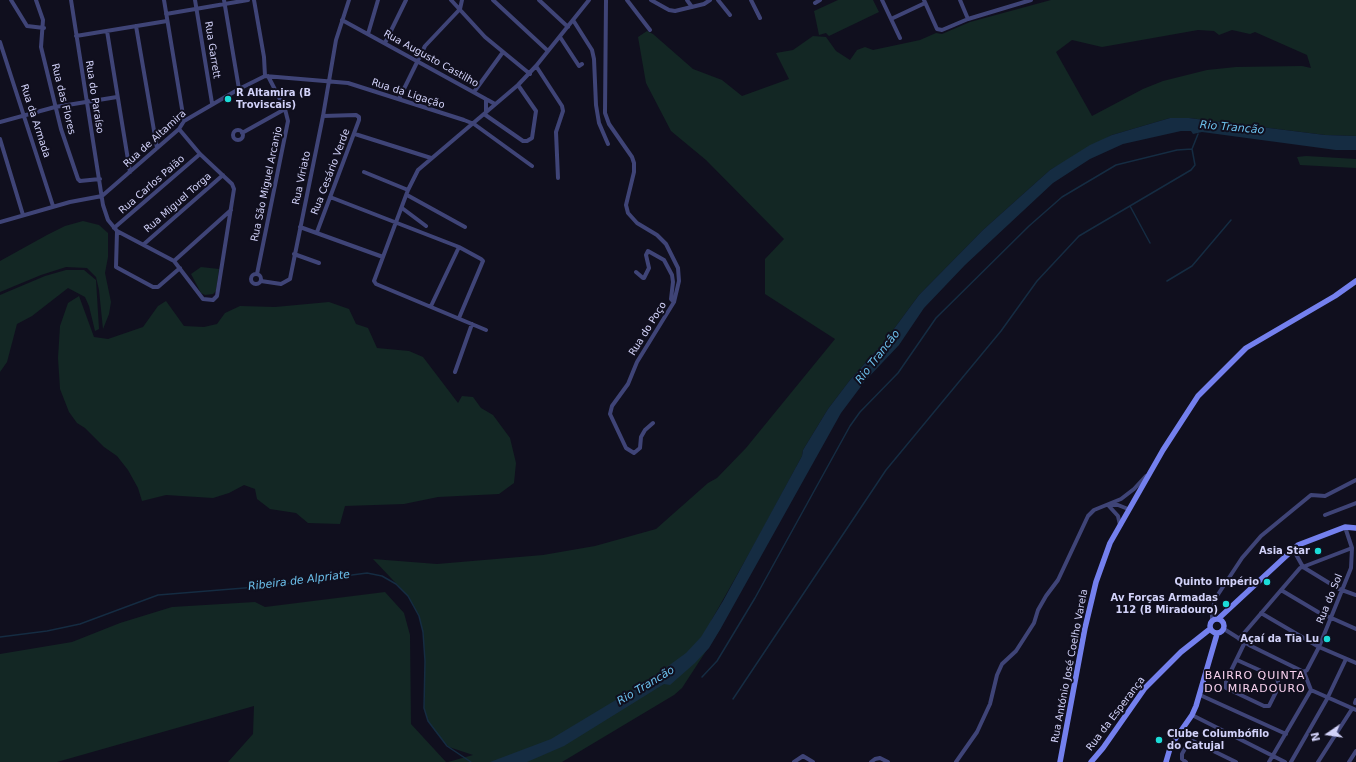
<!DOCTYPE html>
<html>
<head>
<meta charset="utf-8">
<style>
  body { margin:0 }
  #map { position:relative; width:1356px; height:762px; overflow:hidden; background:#100f1e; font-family:"DejaVu Sans",sans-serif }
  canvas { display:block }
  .north { position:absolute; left:1308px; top:714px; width:40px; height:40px; -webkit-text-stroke:3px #100f1e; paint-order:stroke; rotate:257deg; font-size:11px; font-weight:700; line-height:16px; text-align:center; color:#d2d2f9 }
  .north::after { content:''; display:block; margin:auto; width:14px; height:18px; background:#d2d2f9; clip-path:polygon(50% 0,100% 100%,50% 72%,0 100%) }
</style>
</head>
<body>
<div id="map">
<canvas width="1356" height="762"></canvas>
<div class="north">N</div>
</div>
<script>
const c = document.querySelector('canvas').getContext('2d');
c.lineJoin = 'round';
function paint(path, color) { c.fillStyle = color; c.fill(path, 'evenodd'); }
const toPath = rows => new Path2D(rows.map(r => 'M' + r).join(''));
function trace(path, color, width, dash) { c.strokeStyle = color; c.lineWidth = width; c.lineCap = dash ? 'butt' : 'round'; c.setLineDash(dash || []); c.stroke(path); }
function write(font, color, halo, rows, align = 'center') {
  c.font = font + ' "DejaVu Sans",sans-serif'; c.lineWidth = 4; c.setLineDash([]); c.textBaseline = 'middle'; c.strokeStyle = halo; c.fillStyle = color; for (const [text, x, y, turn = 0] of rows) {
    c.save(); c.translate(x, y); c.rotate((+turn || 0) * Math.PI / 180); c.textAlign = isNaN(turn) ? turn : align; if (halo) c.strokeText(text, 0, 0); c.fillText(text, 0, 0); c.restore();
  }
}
const green = toPath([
  [838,0,873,0,879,12,829,36,826,33,819,35,814,11],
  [1051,0,1356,0,1356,136,1325,135,1189,118,1170,118,1112,135,1050,170,983,230,919,295,885,341,850,380,828,409,803,450,802,456,759,536,711,621,721,628,682,688,674,695,562,762,448,762,473,755,449,747,437,734,428,721,424,708,425,661,423,632,419,616,408,596,373,559,437,564,543,555,595,546,656,529,708,483,717,478,746,448,835,339,765,294,765,259,784,239,706,160,671,131,646,83,638,37,647,31,653,34,693,69,722,80,742,96,789,79,776,53,793,50,813,36,826,37,836,51,850,60,857,50,865,47,873,50,920,40,936,33,942,34,970,22],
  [1198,30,1214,31,1219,35,1232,30,1250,34,1255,32,1307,55,1311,68,1302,66,1236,67,1207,70,1163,81,1143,89,1092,116,1056,52,1072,40,1102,47],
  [1306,156,1356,159,1356,168,1300,165,1297,157],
  [83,221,99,225,108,233,108,257,105,273,111,302,109,314,103,329,99,290,96,277,87,268,66,267,41,275,0,292,0,261,47,235,65,226],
  [201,267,219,269,216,291,213,294,205,295,201,293,191,274],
  [66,270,84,270,96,280,99,329,95,331,89,306,85,297,68,288,32,316,17,324,7,362,0,372,0,295,45,276],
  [79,296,94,337,108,339,143,327,158,306,166,301,184,326,204,327,217,324,225,313,240,306,275,307,329,302,349,309,356,324,368,328,377,348,409,351,423,357,458,403,462,396,473,397,481,408,493,415,510,438,516,463,514,483,499,494,438,497,404,504,345,506,340,524,308,523,296,513,270,509,257,499,255,489,244,485,229,493,213,498,166,495,142,501,138,488,128,470,117,456,104,447,85,428,77,423,69,412,60,389,58,358,60,326,68,303],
  [385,592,404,613,410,635,411,724,446,762,228,762,253,734,254,706,57,762,0,762,0,654,72,642,120,623,172,607,255,602,265,607]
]);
const water = toPath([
  [1170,118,1189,118,1325,135,1356,136,1356,150,1336,150,1202,132,1193,134,1191,131,1181,131,1123,144,1090,159,1053,183,965,265,924,308,899,345,865,381,841,413,721,628,709,648,695,663,670,685,664,684,564,746,527,762,490,762,551,739,649,680,686,653,701,637,723,601,802,456,803,450,828,409,850,380,885,341,919,295,983,230,1050,170,1090,145,1112,135]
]);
const stream = toPath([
  [1130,206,1150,243],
  [1167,281,1192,266,1231,220],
  [0,637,47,631,80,624,158,595,269,586,367,573,382,576,396,584,408,596,419,616,423,632,425,661,424,708,428,721,447,746,471,762],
  [702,677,717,661,755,598,850,426,860,412,898,373,936,318,1029,226,1062,197,1116,165,1177,150,1192,149],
  [733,699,886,470,1001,331,1037,281,1079,236,1191,170,1195,165,1192,149,1198,134]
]);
const street = toPath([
  [11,0,27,26,44,28],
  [36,0,43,20,41,47,61,129,78,179,80,181,100,179],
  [71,0,103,205,108,220,117,231,116,267,153,287,158,287,180,268],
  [164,0,184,121],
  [195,0,212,103],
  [224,0,239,89],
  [254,0,264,57,265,76],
  [451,0,485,37,530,74],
  [493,0,548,51],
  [539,0,568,27],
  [606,0,605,113,609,124,632,157,634,163,634,172,626,205,628,213,637,223,657,235,666,244,678,268,679,281,674,302,637,362,628,384,612,406,610,414,626,448,634,453,640,448,641,437,645,430,653,423],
  [627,0,650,30],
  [651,0,669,10,675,11,704,4,710,0],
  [687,0,692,7],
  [718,0,730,15],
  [751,0,760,18],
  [882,0,900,38],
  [924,0,937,29,942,30,968,19,1031,0],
  [960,0,968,19],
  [815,3,820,0],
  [166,14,248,0],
  [891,19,925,3],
  [342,20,495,104],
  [573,20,592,50,594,59,596,105,599,123,608,144],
  [136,26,157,148],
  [107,31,130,172],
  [368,34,378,0],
  [76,36,167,21],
  [560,37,579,66,582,64],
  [0,42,53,206],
  [385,43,406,0],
  [536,66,562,106,563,111,556,132,558,178],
  [265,76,348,83,464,120,474,124,532,166],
  [474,92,503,52],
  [399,99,425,46,460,9,462,0],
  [486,99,486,112],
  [484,114,523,141,527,141,532,138,536,111,518,85],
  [0,122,55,107,117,97],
  '233 135a5 5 0 1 1 10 0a5 5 0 1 1-10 0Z',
  [242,133,285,109],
  [355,134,431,158],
  [0,139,23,215],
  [364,172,408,190],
  [407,195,465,227],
  [102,196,179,129,184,121,239,89,265,76],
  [330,197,459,247,481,259,483,261,459,318],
  [402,208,426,226],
  [0,222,70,202,102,196],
  [300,227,383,257],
  [114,228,200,154],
  [117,231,174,261,203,299,213,300,217,296,234,189,232,184,200,154,179,129],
  [317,232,359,120,359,117,356,115,323,116],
  [144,244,223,175],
  [294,254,319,263],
  [174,261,231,210],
  [636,272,643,278,644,278,649,268,646,255,648,251,664,260,672,275,673,282,671,299,674,302],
  [257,274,288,121,285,109,268,76],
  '251 279a5 5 0 1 1 10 0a5 5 0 1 1-10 0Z',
  [261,281,281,284,290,279,323,116,336,40,349,0],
  [431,306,459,247],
  [486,330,376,284,374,281,408,190,418,170,518,85,536,66,589,0],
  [455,372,472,324],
  [1108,505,1118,516,1120,525],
  [1109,505,1118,505,1128,509],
  [1325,515,1356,503],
  [1293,549,1303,567,1339,589,1356,595],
  [1281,590,1318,612,1356,629],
  [1261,613,1319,647,1356,663],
  [1212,621,1212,614,1215,599,1242,558,1261,536,1311,495,1325,496,1356,480],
  [1224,629,1251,646,1304,672,1311,690,1356,710],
  [1239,639,1300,568,1352,548],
  [1237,660,1277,678,1279,686,1269,706,1264,706,1226,688,1226,681,1245,642],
  [1304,672,1307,670,1319,647,1351,568,1352,548,1345,527],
  [1200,695,1286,734],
  [1355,703,1356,700],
  [1192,715,1285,762],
  [794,762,803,756,813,762],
  [871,762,875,759,880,758,888,762],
  [956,762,977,732,990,704,997,675,1002,664,1016,651,1034,623,1038,610,1046,596,1058,580,1088,516,1094,510,1121,499,1134,489,1146,476],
  [1186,762,1182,759,1182,754,1187,745,1193,741,1236,762],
  [1269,762,1311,690],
  [1291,762,1327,699,1346,659],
  [1318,762,1352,709],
  [1349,762,1356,751]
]);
const secondary = toPath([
  '1210 626a7 7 0 1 1 14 0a7 7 0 1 1-14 0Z',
  [1218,619,1298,545,1345,527,1356,528],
  [1060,762,1085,628,1096,582,1110,543,1163,450,1198,396,1246,348,1335,296,1356,281],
  [1091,762,1103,748,1145,688,1181,652,1210,629],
  [1166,762,1171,745,1192,715,1196,706,1217,634]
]);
const markers = [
  [228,99,4,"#1bdcd8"],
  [1318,551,4,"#1bdcd8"],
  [1267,582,4,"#1bdcd8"],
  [1226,604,4,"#1bdcd8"],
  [1327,639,4,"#1bdcd8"],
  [1159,740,4,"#1bdcd8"]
];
const streetNames = [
  ["Rua Garrett",212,50,81],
  ["Rua Augusto Castilho",431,59,29],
  ["Rua da Ligação",408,94,18],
  ["Rua do Paraíso",94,97,81],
  ["Rua das Flores",63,99,76],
  ["Rua da Armada",35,121,72],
  ["Rua de Altamira",155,139,-42],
  ["Rua Cesário Verde",331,172,-69],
  ["Rua Viriato",302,178,-78],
  ["Rua São Miguel Arcanjo",267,184,-78],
  ["Rua Carlos Paião",152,185,-41],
  ["Rua Miguel Torga",178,203,-41],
  ["Rua do Poço",648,329,-58],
  ["Rua do Sol",1330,599,-68],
  ["Rua António José Coelho Varela",1070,666,-79],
  ["Rua da Esperança",1116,714,-53]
];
const poiNames = [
  ["R Altamira (B",236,93,"left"],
  ["Troviscais)",236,105,"left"],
  ["Asia Star",1310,551],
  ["Quinto Império",1259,582],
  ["Av Forças Armadas",1218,598],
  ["112 (B Miradouro)",1218,610],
  ["Açaí da Tia Lu",1319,639],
  ["Clube Columbófilo",1167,734,"left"],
  ["do Catujal",1167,746,"left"]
];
const waterNames = [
  ["Rio Trancão",1232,128,5],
  ["Rio Trancão",878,357,-52],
  ["Ribeira de Alpriate",299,581,-7],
  ["Rio Trancão",646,686,-31]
];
const neighbourhoodNames = [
  ["BAIRRO QUINTA",1255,676],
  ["DO MIRADOURO",1255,689]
];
paint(green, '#132724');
paint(water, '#152c42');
trace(stream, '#152c42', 1.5);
trace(street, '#3f4477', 4);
trace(secondary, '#7480ee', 5.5);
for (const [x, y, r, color] of markers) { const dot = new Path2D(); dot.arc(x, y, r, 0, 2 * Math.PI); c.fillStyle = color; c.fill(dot); trace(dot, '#100f1e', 1.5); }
write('10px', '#d2d2f9', '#100f1e', streetNames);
write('bold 10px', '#d2d2f9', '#100f1e', poiNames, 'right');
write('italic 11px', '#6cc1ed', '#100f1e', waterNames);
c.letterSpacing = '1px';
write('11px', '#fad3f0', '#100f1e', neighbourhoodNames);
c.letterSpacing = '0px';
</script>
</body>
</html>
